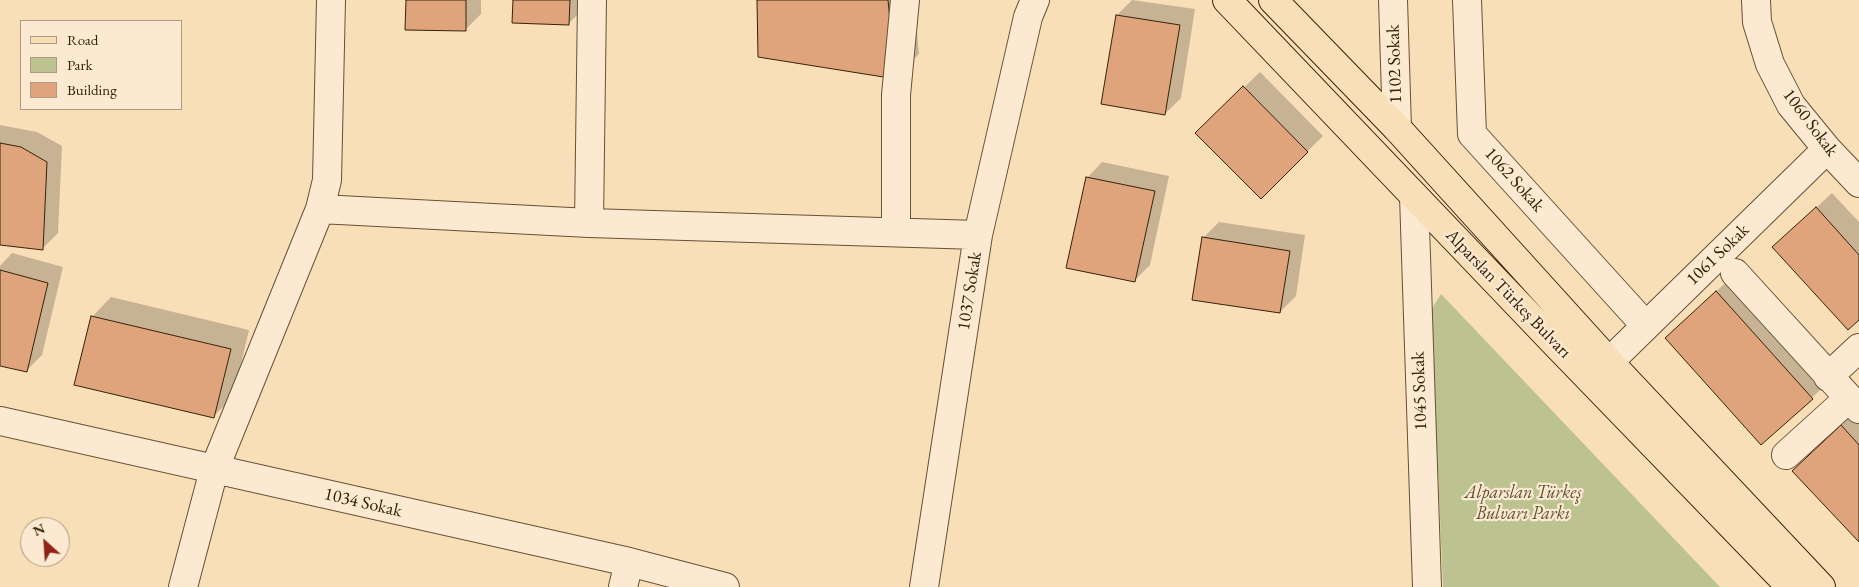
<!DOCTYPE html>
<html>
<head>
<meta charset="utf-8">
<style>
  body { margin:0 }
  #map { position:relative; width:1859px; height:587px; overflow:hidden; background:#f9dfb8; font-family:"EB Garamond",serif }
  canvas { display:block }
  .legend { position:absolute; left:20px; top:20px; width:162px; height:90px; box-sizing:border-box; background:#fbead1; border:1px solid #ac9a81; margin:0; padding:6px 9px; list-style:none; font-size:15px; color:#352208 }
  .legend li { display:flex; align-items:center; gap:10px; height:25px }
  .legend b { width:25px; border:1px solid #ac9a81 }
  .north { position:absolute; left:20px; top:517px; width:50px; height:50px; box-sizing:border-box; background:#fbead1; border:1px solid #ac9a81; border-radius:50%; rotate:334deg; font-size:14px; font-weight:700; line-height:20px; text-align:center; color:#352208 }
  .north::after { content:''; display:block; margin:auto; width:18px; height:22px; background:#8f2418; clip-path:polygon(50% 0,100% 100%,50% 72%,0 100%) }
</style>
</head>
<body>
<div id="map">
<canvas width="1859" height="587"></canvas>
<ul class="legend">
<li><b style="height:6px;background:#f9dfb8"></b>Road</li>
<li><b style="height:14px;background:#bcc290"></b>Park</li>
<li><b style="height:14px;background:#e0a47c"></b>Building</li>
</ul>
<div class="north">N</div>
</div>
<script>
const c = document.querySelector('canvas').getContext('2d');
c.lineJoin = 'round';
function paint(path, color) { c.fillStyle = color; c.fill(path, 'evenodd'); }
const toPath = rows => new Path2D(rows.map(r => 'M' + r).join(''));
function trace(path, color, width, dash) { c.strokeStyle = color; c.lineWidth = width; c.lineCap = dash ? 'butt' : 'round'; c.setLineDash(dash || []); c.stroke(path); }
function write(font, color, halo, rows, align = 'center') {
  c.font = font + ' "EB Garamond",serif'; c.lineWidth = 4.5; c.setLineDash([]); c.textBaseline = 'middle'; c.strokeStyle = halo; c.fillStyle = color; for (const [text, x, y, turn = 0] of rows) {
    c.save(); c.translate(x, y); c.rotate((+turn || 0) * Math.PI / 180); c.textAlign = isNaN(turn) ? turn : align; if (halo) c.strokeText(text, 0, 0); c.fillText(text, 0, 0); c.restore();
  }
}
const green = toPath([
  [1441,294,1720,587,1443,587,1431,310]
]);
const shadow = toPath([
  [407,0,481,0,481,14,465,30],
  [514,0,584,0,584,8,569,23],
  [758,0,914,0,919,54,896,77],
  [1132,0,1195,9,1181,98,1165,114,1117,15],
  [1260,72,1323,136,1261,197,1197,133],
  [0,125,37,132,62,146,58,233,42,249,0,244],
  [1102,162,1169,176,1150,265,1134,281,1087,178],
  [1832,193,1859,222,1859,319,1774,247],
  [1219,222,1305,235,1296,296,1280,312,1203,238],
  [12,253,63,267,42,355,26,371,0,364,0,266],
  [1736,273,1831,379,1812,398,1666,338],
  [111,297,249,330,233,397,213,417,92,317],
  [1857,410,1859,413,1859,540,1809,455]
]);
const building = toPath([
  [406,0,466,0,466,31,405,30,406,0],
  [513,0,570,0,569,25,512,23,513,0],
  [757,0,888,0,896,79,758,57,757,0],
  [1116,15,1180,25,1165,115,1101,104,1116,15],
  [1243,86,1308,152,1261,199,1195,133,1243,86],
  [0,143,21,147,47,162,43,250,0,245,0,143],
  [1086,177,1155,191,1135,282,1066,268,1086,177],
  [1816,207,1859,255,1859,320,1848,330,1772,247,1816,207],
  [1202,237,1290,251,1280,313,1192,300,1202,237],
  [0,270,48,283,27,372,0,366,0,270],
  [1716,291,1813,399,1761,445,1665,338,1716,291],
  [91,316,231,349,214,418,74,385,91,316],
  [1841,425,1859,445,1859,542,1792,471,1841,425]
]);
const minor = toPath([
  [1393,0,1397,128],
  [1467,0,1472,134,1646,326],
  [1756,0,1757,22,1770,64,1791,105,1827,149,1859,183],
  [1414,196,1427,587],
  [320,209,589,223,978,235],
  [589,223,592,0],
  [896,232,896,95,905,0],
  [1735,273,1859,409],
  [1609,362,1827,149],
  [1828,377,1859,348],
  [0,421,629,562,725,587],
  [1786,455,1849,398],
  [183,587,214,470,320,209,327,180,331,0],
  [623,587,629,562],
  [924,587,978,235,1028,17,1035,0]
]);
const major = toPath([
  [1227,0,1553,341,1791,587],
  [1273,0,1397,128,1609,362,1821,587]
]);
const streetNames = [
  ["1102 Sokak",1395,64,-92],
  ["1060 Sokak",1810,123,53],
  ["1062 Sokak",1514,180,48],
  ["1061 Sokak",1718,255,-44],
  ["1037 Sokak",970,291,-81],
  ["Alparslan Türkeş Bulvarı",1508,294,46],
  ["1045 Sokak",1420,391,-92],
  ["1034 Sokak",363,503,13]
];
const parkNames = [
  ["Alparslan Türkeş",1523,493],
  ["Bulvarı Parkı",1523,514]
];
paint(green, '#bcc290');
paint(shadow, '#0003');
paint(building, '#e0a47c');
trace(building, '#352208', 1);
trace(minor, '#665134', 30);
trace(major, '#352208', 30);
trace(minor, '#fbead1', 28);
trace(major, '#f9dfb8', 28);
write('18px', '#352208', '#fbead1', streetNames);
write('italic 18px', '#5e5231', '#fbead1', parkNames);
</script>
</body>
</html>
